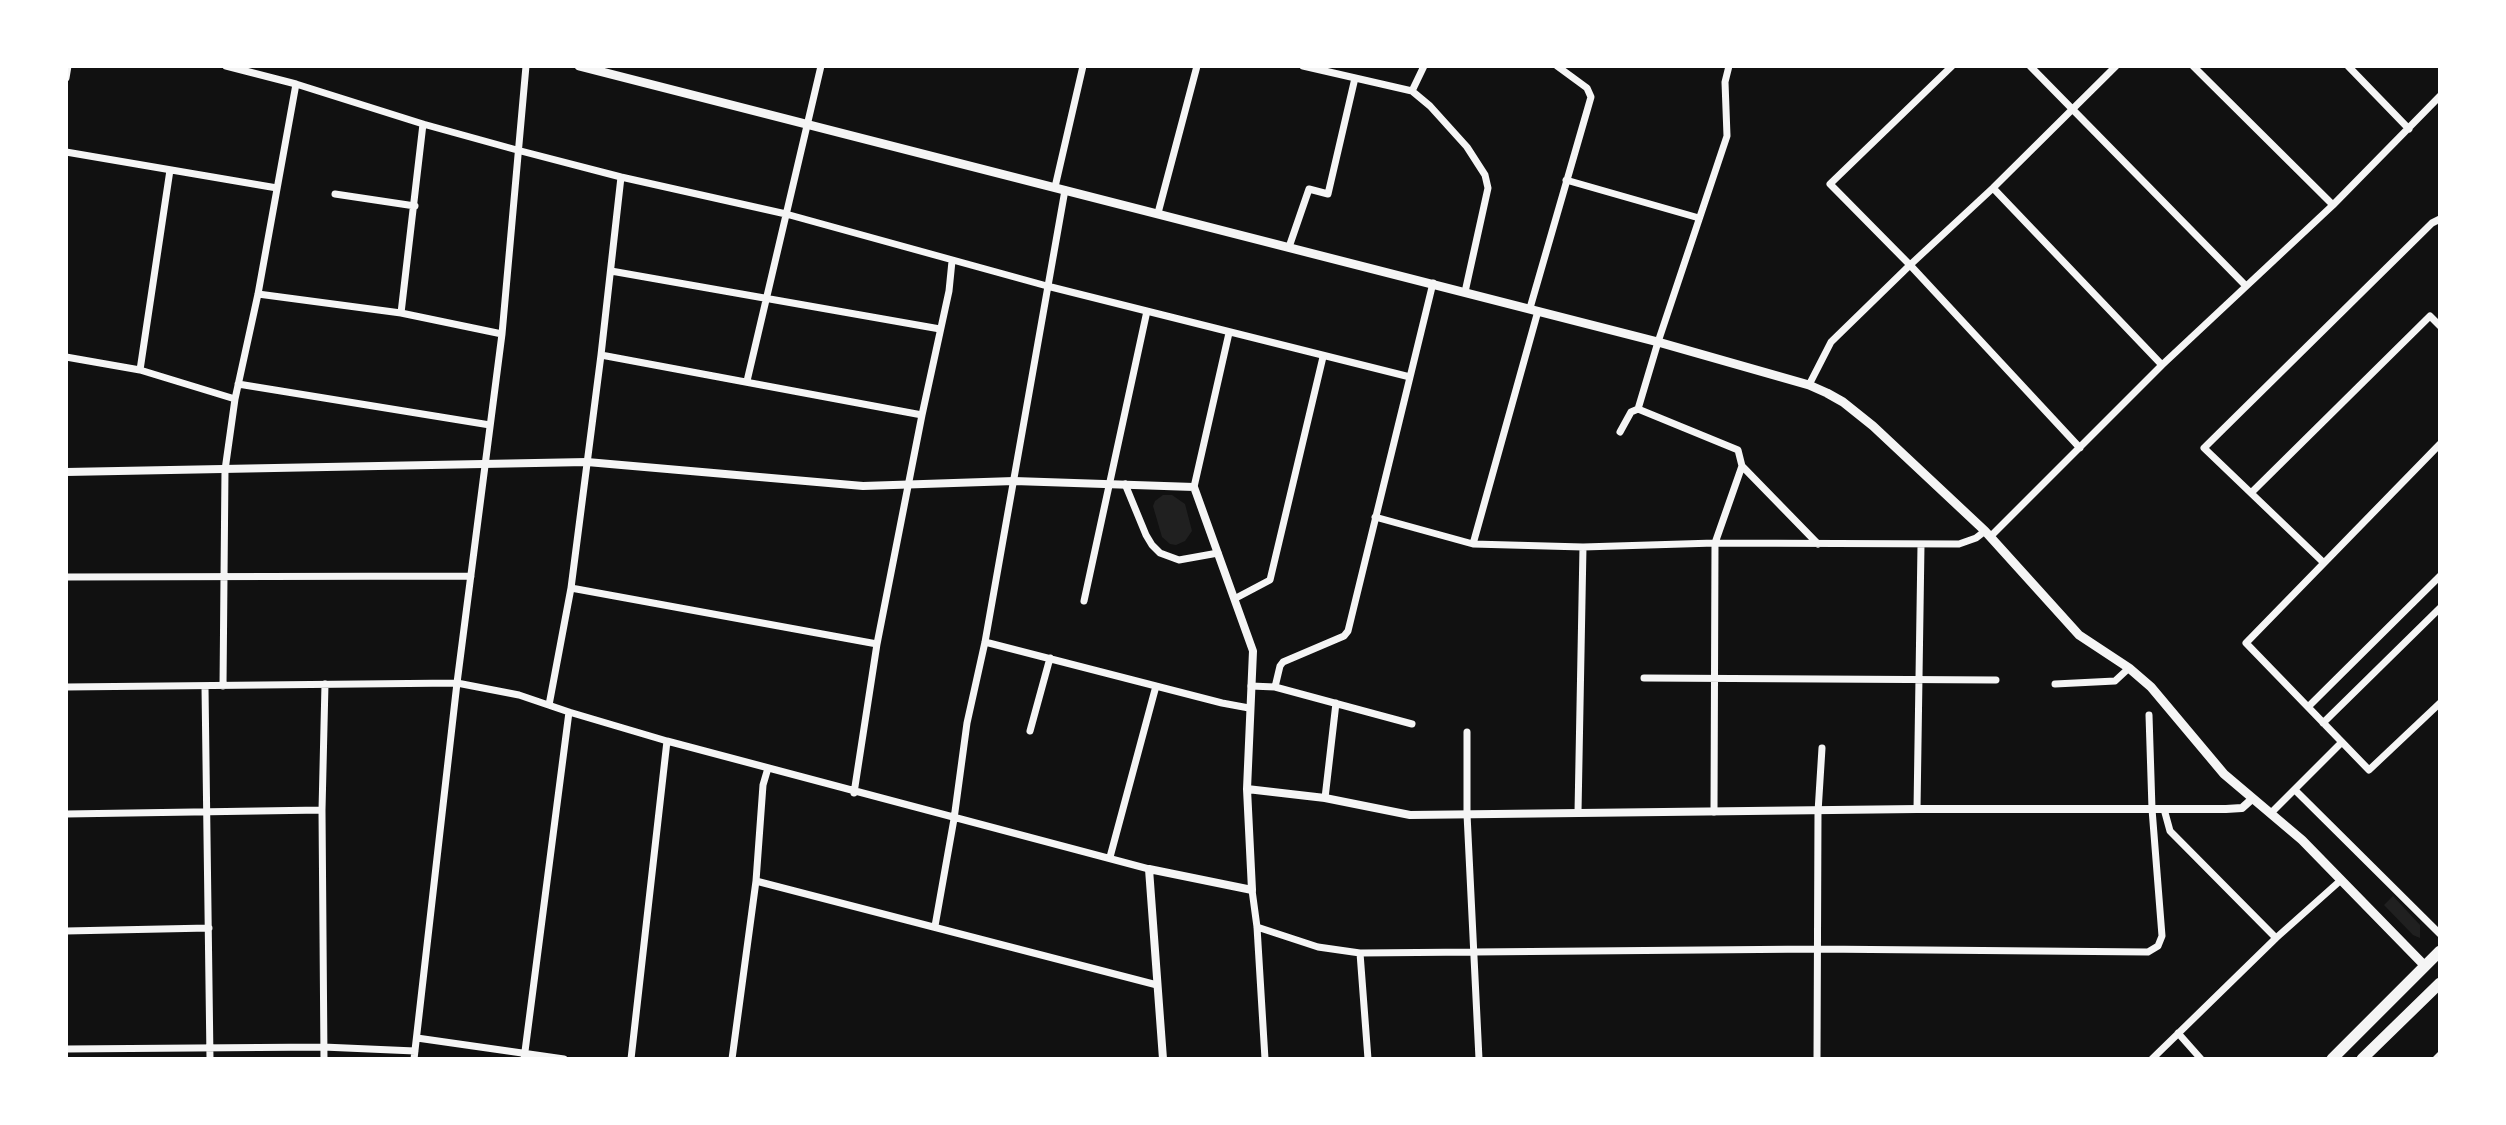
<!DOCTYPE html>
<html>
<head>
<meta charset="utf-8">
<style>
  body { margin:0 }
  #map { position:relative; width:2506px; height:1125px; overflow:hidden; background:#111; font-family:Montserrat,sans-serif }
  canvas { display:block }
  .frame { position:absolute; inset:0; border:68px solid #fff; pointer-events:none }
</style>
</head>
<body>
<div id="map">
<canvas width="2506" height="1125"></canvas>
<div class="frame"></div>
</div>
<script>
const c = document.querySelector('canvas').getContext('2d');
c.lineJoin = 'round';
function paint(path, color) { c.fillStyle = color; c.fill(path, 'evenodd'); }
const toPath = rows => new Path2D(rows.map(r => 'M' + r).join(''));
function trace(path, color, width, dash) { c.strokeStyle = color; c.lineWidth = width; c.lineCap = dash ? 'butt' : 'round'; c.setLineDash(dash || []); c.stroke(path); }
const green = toPath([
  [1163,495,1172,495,1185,504,1192,531,1185,541,1176,545,1170,544,1162,537,1153,506,1155,501],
  [2393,896,2420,925,2420,938,2413,935,2384,905]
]);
const minor = toPath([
  [226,66,296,84,423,124,517,150,621,177,786,214,1047,286,1410,377],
  [1303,66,1412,91,1430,106,1467,147,1485,175,1488,188,1465,292],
  [1952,66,1830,184,1910,265,2080,448],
  [2030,66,2246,286],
  [2193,66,2333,205],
  [2348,66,2409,129],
  [66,78,68,66],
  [1412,91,1424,66],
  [66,152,277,188],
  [1566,180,1699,218],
  [1055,187,1083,66],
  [1993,188,2162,365],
  [335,194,415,206],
  [1158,213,1197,66],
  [1289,247,1309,189,1328,194,1355,78],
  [611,271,940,329],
  [258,294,401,313,502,334],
  [1530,308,1591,97,1587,88,1557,66],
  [401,313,423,124],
  [601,355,922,415],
  [66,357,140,370,235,399],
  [140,370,170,170],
  [747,381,821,66],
  [238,384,490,425],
  [1809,385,1831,342,1910,265,1993,188,2116,66],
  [1638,409,1738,450,1742,466,1818,544],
  [1620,432,1631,412,1638,409,1658,342,1727,136,1725,82,1729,66],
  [2440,444,2246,643,2369,770,2440,703],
  [1125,484,1146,535,1152,545,1160,553,1179,560,1218,553],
  [1194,487,1229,333],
  [2251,493,2430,316,2440,326],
  [1375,517,1473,544,1583,547,1715,543,1959,544,1976,538,1985,531],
  [1990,537,2162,365,2333,205,2440,96],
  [1473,544,1538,311],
  [2324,563,2204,448,2432,223,2440,219],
  [66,577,471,576],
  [571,588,877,644],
  [1236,598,1270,580,1323,357],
  [1084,601,1147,311],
  [985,642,1222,703,1249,708],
  [1644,678,1996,680],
  [2055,684,2115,681,2129,668],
  [223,686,225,470,235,399,258,294,296,84],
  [1251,686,1275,687,1412,724],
  [66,687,457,683,519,695,569,712,667,741,1149,869],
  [205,687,210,1059],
  [1275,687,1280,666,1283,662,1344,636,1348,631,1433,283],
  [549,705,571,588,601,355,621,177],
  [2308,707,2440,576],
  [2323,723,2440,608],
  [1030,731,1050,658],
  [1467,732,1467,814,1479,1059],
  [2295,790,2440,934],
  [854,793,877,644,922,415,949,291,952,261],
  [1325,798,1336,703],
  [1917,809,1921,545],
  [2164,809,2170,831,2276,938],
  [1578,812,1583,547],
  [1714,812,1715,543,1742,466],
  [2271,813,2342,742],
  [66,814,322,810],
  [1110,857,1156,686],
  [756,881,1157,985],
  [1252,890,1257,927,1265,1059],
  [935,926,954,819,967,723,985,642,1065,190],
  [1257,927,1318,947,1360,953,1816,949,2148,952,2158,946,2162,936,2152,809,2149,715],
  [66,931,209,928],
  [1360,953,1368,1059],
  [2178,1033,2201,1059],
  [417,1038,564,1059],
  [66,1049,323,1047,415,1051],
  [324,1059,322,810,325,684],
  [414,1059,457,683,502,334,526,66],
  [524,1059,569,712],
  [631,1059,667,741],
  [732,1059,756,881,763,785,768,768],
  [1817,1059,1818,812,1822,748],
  [2152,1059,2276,938,2341,880],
  [2436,1059,2440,1055]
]);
const tertiary = toPath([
  [66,472,587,462,863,486,1014,481,1194,487,1253,651,1247,789,1252,890,1149,869,1163,1059],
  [1247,789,1325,798,1410,815,1917,809,2226,809,2242,808,2252,799]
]);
const secondary = toPath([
  [579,66,1658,342,1809,385,1827,393,1843,402,1873,426,1985,531,2079,635,2129,668,2151,687,2224,774,2302,840,2425,966]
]);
const trunk = toPath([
  [2332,1059,2440,951],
  [2362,1059,2440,983]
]);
paint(green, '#202020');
trace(minor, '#f5f5f5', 7);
trace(tertiary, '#f5f5f5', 8);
trace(secondary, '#f5f5f5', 9);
trace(trunk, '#f5f5f5', 11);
</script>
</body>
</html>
